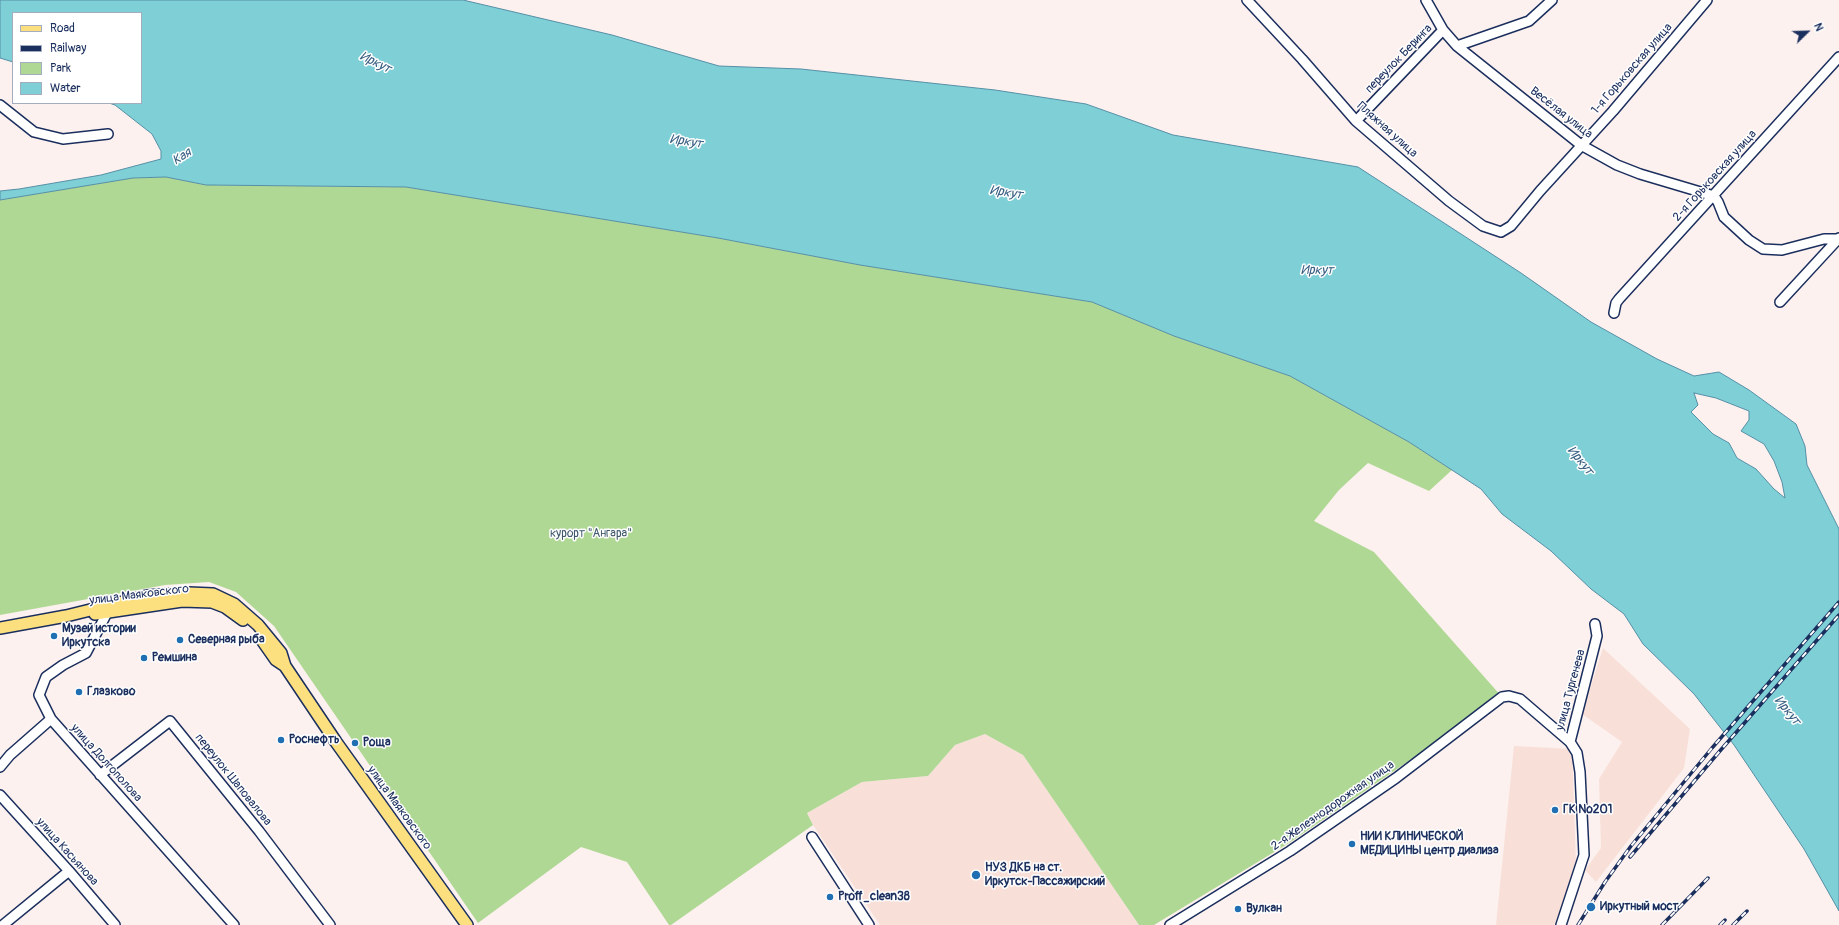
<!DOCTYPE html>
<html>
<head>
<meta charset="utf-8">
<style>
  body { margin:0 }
  #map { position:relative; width:1839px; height:925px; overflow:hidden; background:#fcf1ee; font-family:Pangolin,sans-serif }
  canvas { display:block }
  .legend { position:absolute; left:12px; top:12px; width:130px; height:92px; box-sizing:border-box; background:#fff; border:1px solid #a4acbf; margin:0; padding:5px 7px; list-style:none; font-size:12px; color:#1b2f5e }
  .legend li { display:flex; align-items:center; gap:8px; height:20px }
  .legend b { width:20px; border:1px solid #a4acbf }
  .north { position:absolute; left:1787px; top:12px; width:40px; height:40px; -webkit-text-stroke:3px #fff; paint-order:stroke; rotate:67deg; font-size:11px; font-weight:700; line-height:16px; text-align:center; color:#1b2f5e }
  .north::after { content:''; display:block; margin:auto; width:14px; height:18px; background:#1b2f5e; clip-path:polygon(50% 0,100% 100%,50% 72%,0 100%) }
</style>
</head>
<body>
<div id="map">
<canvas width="1839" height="925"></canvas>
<ul class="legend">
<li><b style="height:5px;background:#fce080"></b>Road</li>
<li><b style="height:5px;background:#1b2f5e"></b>Railway</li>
<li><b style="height:11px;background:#b0d895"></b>Park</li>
<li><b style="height:11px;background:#7ecfd6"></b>Water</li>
</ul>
<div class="north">N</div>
</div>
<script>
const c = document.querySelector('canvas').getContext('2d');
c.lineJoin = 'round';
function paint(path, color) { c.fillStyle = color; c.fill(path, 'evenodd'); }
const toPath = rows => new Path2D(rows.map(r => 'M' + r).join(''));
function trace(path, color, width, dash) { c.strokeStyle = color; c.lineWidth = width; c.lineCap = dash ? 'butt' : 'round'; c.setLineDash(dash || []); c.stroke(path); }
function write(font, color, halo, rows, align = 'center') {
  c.font = font + ' Pangolin,sans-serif'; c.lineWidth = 3; c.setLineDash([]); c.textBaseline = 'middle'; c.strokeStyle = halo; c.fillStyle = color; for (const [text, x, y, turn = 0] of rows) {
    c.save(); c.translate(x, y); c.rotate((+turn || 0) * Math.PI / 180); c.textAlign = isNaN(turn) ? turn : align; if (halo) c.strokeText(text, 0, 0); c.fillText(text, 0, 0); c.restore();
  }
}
const built = toPath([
  [1603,648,1690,729,1684,768,1596,882,1585,870,1601,848,1599,779,1622,742,1582,714],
  [985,734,1023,755,1139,925,880,925,813,825,807,813,862,782,928,776,955,745],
  [1514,746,1572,749,1576,863,1564,902,1554,925,1496,925]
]);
const green = toPath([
  [166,177,206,185,406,187,718,238,860,265,1092,302,1174,336,1290,376,1409,442,1452,470,1429,491,1368,463,1339,490,1314,521,1374,552,1502,697,1289,843,1154,925,1139,925,1023,755,985,734,955,745,928,776,862,782,807,813,813,825,671,925,669,925,627,862,581,847,478,923,274,626,236,592,209,582,165,585,0,615,0,200,133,178]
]);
const water = toPath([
  [0,0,463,0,612,35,719,66,801,69,995,90,1086,104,1173,135,1358,167,1521,273,1591,322,1657,359,1694,376,1719,372,1749,390,1796,424,1805,446,1807,465,1839,529,1839,911,1804,849,1734,745,1694,694,1643,644,1624,614,1591,589,1551,551,1502,514,1481,489,1409,442,1290,376,1174,336,1092,302,860,265,718,238,406,187,206,185,166,177,133,178,0,200,0,191,19,189,101,175,161,159,161,151,152,134,115,105,109,103,141,103,141,13,13,13,13,62,0,58,0,0],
  [1694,393,1716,398,1749,411,1749,420,1741,431,1764,444,1774,461,1782,482,1785,498,1774,489,1756,469,1737,458,1729,443,1713,434,1691,412,1698,405,1694,393]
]);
const minor = toPath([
  [1247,0,1302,59,1356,121,1449,201,1483,226,1501,232,1511,226,1540,191,1613,111,1707,0],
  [1426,0,1443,30,1457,46,1581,145,1617,165,1640,174,1714,196,1718,202,1724,217,1749,240,1763,249,1782,250,1824,239,1837,239],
  [1457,46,1529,21,1552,0],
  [0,105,34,132,63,139,108,134],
  [1356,121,1443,30],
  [1780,302,1839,238],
  [1614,313,1616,303,1619,299,1839,57],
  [107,613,86,653,63,665,46,677,39,695,51,719,234,925],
  [1570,742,1597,636,1595,624],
  [0,767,10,755,51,719],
  [100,775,170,721,259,831,330,925],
  [0,795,69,871,115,925],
  [812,837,869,925],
  [3,925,69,871],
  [1170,925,1290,851,1396,778,1502,697,1509,696,1520,699,1570,742,1577,753,1580,772,1584,855,1561,925]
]);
const major = toPath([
  [95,614,182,601,212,602,225,607,243,620],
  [0,628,66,616,147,596,189,593,213,594,234,604,258,625,281,653,285,666,336,742,467,925],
  [262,640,276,660,285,666]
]);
const rail = toPath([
  [1630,857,1719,752,1839,615],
  [1578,925,1605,882,1631,846,1712,748,1839,602],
  [1662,925,1708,878],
  [1720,925,1725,920],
  [1733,925,1747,911]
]);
const markers = [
  [54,636,4,"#1f6fb2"],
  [180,640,4,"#1f6fb2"],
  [144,658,4,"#1f6fb2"],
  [79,692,4,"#1f6fb2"],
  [281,740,4,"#1f6fb2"],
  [355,743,4,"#1f6fb2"],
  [1555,810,4,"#1f6fb2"],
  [1352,844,4,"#1f6fb2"],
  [976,875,5,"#1f6fb2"],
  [830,897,4,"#1f6fb2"],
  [1591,907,5,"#1f6fb2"],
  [1238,909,4,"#1f6fb2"]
];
const streetNames = [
  ["переулок Беринга",1399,59,-46],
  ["1-я Горьковская улица",1632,69,-49],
  ["Весёлая улица",1561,113,38],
  ["Пляжная улица",1387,130,42],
  ["2-я Горьковская улица",1715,176,-48],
  ["улица Маяковского",139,595,-7],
  ["улица Тургенева",1571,690,-75],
  ["улица Долгополова",106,763,48],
  ["переулок Шаповалова",233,780,51],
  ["2-я Железнодорожная улица",1333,806,-35],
  ["улица Маяковского",399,808,54],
  ["улица Касьянова",67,852,48]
];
const parkNames = [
  ["курорт \"Ангара\"",591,534]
];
const poiNames = [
  ["Музей истории",62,629],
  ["Иркутска",62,643],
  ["Северная рыба",188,640],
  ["Ремшина",152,658],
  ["Глазково",87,692],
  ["Роснефть",289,740],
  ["Роща",363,743],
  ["ГК №201",1563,810],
  ["НИИ КЛИНИЧЕСКОЙ",1360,837],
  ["МЕДИЦИНЫ центр диализа",1360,851],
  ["НУЗ ДКБ на ст.",985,868],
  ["Иркутск-Пассажирский",985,882],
  ["Proff_clean38",838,897],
  ["Иркутный мост",1600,907],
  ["Вулкан",1246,909]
];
const waterNames = [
  ["Иркут",375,63,26],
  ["Иркут",686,142,9],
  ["Кая",182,157,-32],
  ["Иркут",1006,193,9],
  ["Иркут",1317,271],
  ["Иркут",1580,461,50],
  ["Иркут",1787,711,50]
];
paint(built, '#f8e0d9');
paint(green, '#b0d895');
paint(water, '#7ecfd6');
trace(water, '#568fa6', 1);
trace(minor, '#1b2f5e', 12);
trace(major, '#1b2f5e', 14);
trace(minor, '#fff', 9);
trace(major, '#fce080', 11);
trace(rail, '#1b2f5e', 3.5);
trace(rail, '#fff', 2, [6]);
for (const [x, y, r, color] of markers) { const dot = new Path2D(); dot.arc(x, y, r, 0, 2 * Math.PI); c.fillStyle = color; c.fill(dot); trace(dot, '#fff', 1.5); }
write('12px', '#1b2f5e', '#fff', streetNames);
write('12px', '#40596c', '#fff', parkNames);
write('bold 12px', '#1b2f5e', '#fff', poiNames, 'left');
write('italic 13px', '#395f82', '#fff', waterNames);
</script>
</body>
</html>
